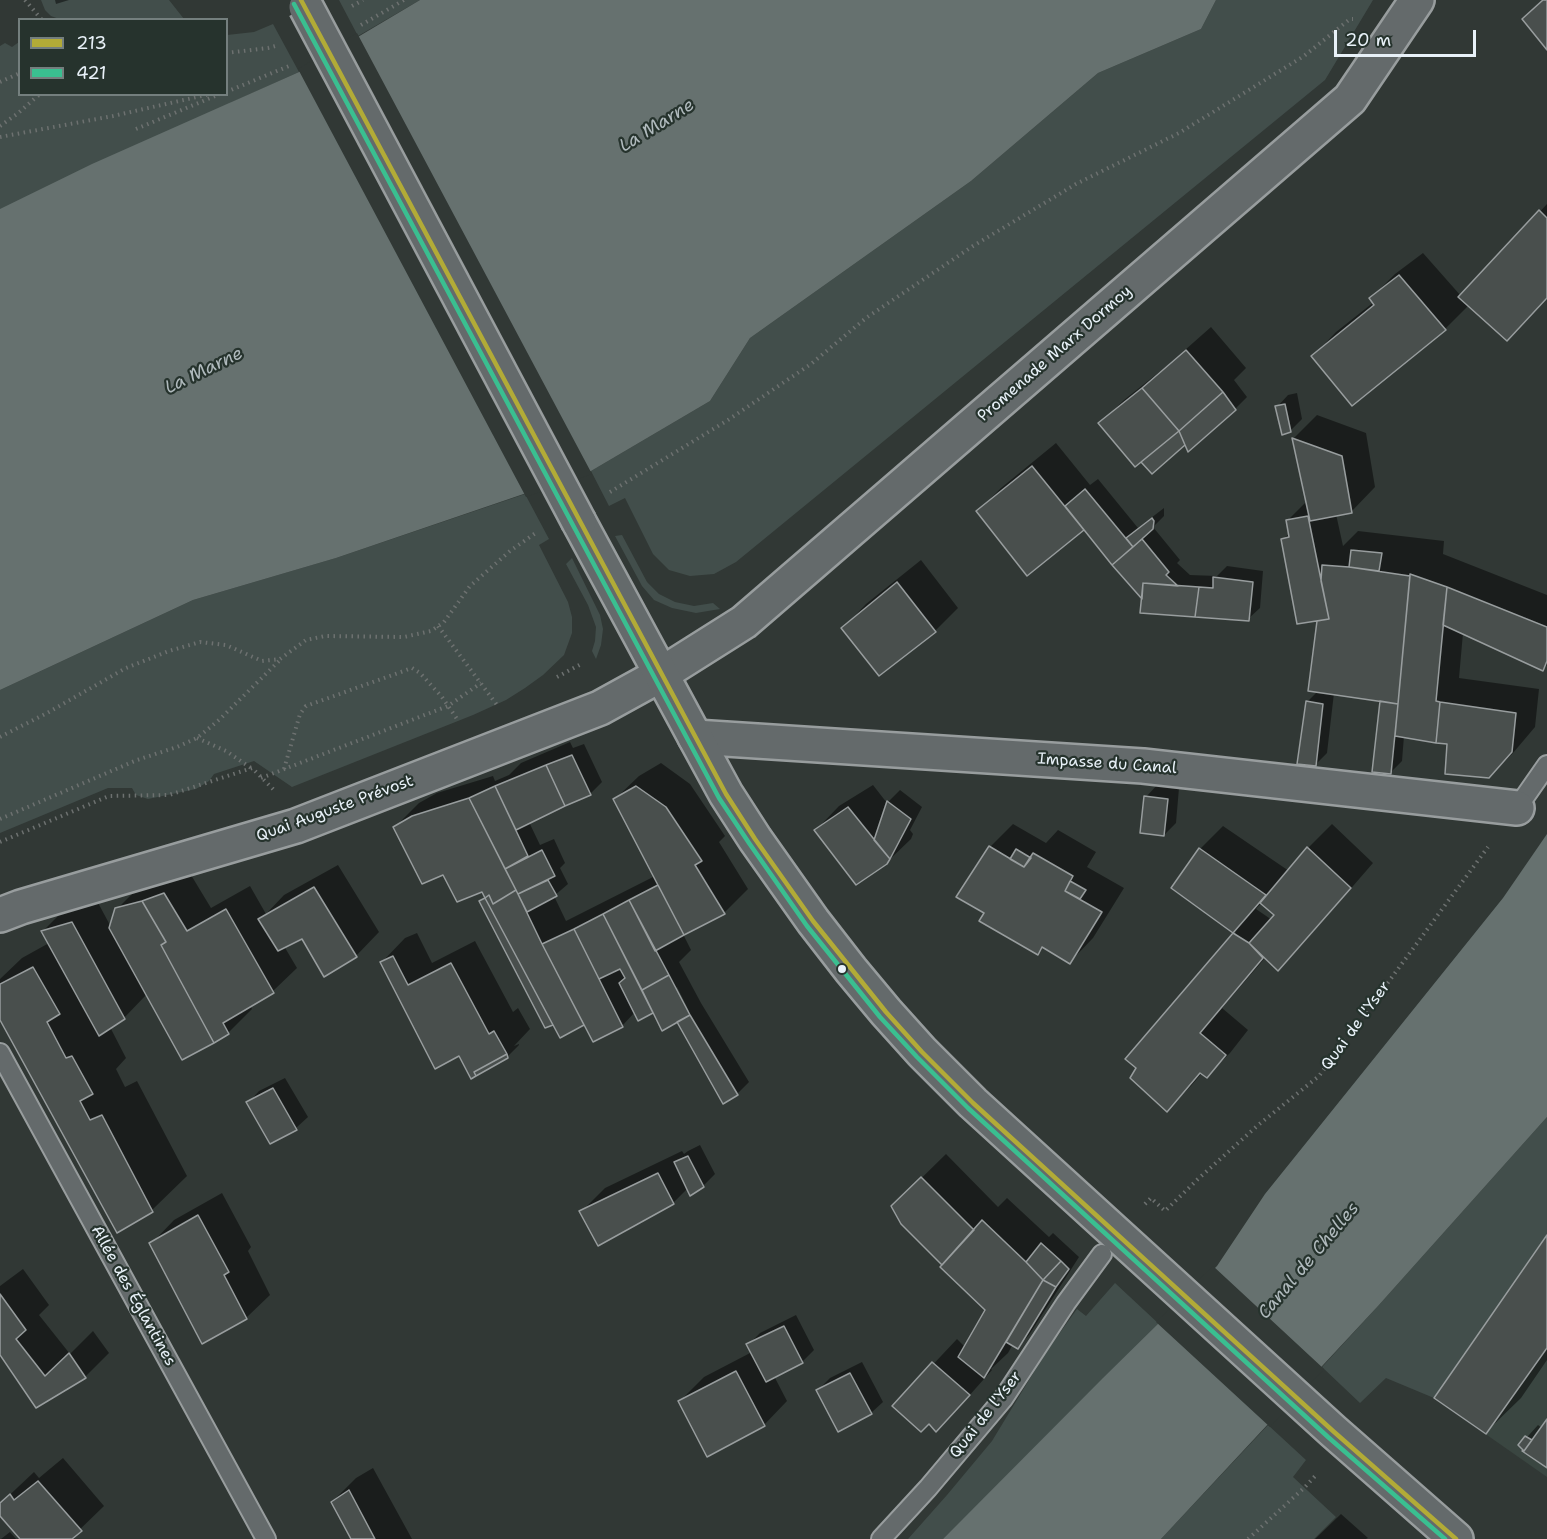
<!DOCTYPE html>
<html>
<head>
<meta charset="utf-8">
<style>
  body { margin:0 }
  #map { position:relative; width:1547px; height:1539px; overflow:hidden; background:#313835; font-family:"Shantell Sans",sans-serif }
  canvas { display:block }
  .legend { position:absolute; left:18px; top:18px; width:210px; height:78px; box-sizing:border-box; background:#26332d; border:2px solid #747f7e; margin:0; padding:8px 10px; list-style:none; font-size:18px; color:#e8f1f8 }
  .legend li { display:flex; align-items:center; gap:12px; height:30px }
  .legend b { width:30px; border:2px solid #747f7e }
  .scale { position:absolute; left:1334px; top:30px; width:142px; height:27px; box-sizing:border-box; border:3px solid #e8f1f8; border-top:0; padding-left:8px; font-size:18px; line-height:21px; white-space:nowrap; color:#e8f1f8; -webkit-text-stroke:4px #26332d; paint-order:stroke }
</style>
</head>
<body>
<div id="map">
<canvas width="1547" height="1539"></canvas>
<ul class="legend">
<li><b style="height:8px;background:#b2ab37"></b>213</li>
<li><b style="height:8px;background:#3abf90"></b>421</li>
</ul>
<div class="scale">20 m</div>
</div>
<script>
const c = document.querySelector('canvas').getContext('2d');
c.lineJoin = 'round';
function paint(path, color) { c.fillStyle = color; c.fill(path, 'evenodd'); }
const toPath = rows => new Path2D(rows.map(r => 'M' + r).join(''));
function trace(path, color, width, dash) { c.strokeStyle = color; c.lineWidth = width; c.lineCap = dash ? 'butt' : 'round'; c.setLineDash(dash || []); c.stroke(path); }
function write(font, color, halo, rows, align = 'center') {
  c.font = font + ' "Shantell Sans",sans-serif'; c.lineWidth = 4.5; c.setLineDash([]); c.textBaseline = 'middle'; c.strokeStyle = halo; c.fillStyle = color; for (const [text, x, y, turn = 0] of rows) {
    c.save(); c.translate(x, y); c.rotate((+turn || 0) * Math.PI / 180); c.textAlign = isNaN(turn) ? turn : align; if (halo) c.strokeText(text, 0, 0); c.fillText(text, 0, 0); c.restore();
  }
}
const built = toPath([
  [1547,1235,1547,1477,1434,1398]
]);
const green = toPath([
  [41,0,169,0,184,19,59,19,51,16,45,10],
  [339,0,420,0,358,36],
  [1216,0,1373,0,1325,80,736,562,714,574,690,576,669,570,653,554,625,498,609,506,591,471,710,401,750,338,971,181,1098,73,1201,29],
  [273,24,299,72,232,102,0,269,0,46,5,43,12,47,19,42,20,94,226,94,227,35,254,32],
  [525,494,549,539,539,545,568,602,572,617,572,633,564,655,543,675,525,688,506,700,473,715,292,787,254,761,214,774,209,781,196,789,148,799,136,795,132,788,108,788,0,833,0,690,193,600,336,558],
  [622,535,647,582,659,594,675,602,694,606,713,603,720,609,696,613,672,608,654,600,642,586,615,536],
  [572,558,600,615,603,629,601,645,596,659,592,651,595,641,596,627,588,605,566,564],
  [1547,1117,1547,1235,1434,1398,1386,1378,1360,1403,1322,1367,1378,1306],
  [1115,1283,1159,1324,943,1539,908,1539,947,1495,992,1441,1046,1352,1077,1309,1086,1316],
  [1268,1425,1306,1460,1293,1477,1336,1517,1314,1539,1161,1539]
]);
const water = toPath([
  [420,0,1216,0,1201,29,1098,73,971,181,750,338,710,401,591,471,336,558,193,600,0,690,0,209,92,164,299,72],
  [1547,834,1547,1117,1378,1306,1161,1539,943,1539,1103,1378,1217,1266,1265,1194,1503,898]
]);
const pier = toPath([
  [357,33,592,474,526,497,298,69],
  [1213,1266,1324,1369,1270,1427,1156,1322]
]);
const shadow = toPath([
  [55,0,69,0,56,4],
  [1547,204,1547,297,1469,305,1445,329,1352,403,1313,356,1336,332,1374,302,1371,298,1395,274,1423,253,1461,296],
  [1211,327,1246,368,1234,380,1247,397,1235,409,1186,443,1152,471,1100,423,1124,400,1168,365],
  [1297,393,1302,419,1290,431,1277,407,1288,395],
  [1317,415,1366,433,1375,487,1352,511,1336,514,1343,546,1358,531,1444,541,1443,554,1547,595,1547,665,1543,669,1463,633,1459,678,1539,689,1535,727,1513,753,1489,777,1449,743,1404,736,1402,761,1390,773,1381,700,1334,693,1327,753,1316,764,1307,702,1318,691,1309,690,1318,619,1282,540,1290,533,1287,521,1307,501,1294,438],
  [1056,443,1090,485,1098,479,1138,528,1164,508,1164,516,1153,527,1180,560,1177,563,1190,575,1217,576,1227,566,1263,571,1260,608,1248,619,1143,599,1084,527,1027,574,978,511,1001,488],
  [921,560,958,608,935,631,843,628,866,604],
  [570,742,573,748,584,744,602,782,590,794,529,822,540,845,554,839,565,863,560,868,568,884,554,896,566,921,655,876,615,799,639,776,661,763,690,784,725,836,719,842,748,889,724,913,683,934,691,950,679,962,701,1003,749,1082,737,1094,677,1020,654,1011,639,1019,635,1012,622,1026,585,1023,560,1036,553,1022,552,1024,481,902,486,897,482,890,444,873,395,827,419,803,437,793,493,776,495,781,509,775,521,763],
  [677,987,689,1011,687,1013,675,989],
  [873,785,887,803,900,790,922,807,910,830,913,834,911,839,886,863,816,830,839,806],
  [1157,785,1179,788,1176,823,1164,835,1146,797],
  [1013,824,1046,843,1058,830,1096,852,1087,867,1124,888,1093,938,1070,962,1044,946,1037,953,986,913,990,847],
  [1332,824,1373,863,1301,946,1277,969,1265,958,1222,1008,1248,1030,1230,1053,1207,1076,1202,1073,1191,1086,1167,1110,1138,1068,1127,1059,1236,933,1173,888,1200,849,1223,826,1289,871,1308,848],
  [1262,902,1276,915,1272,920,1256,909],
  [338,865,379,932,356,956,302,937,284,946,297,968,273,991,250,1005,252,1009,228,1033,147,994,124,1018,110,1027,126,1058,116,1069,125,1087,137,1081,187,1176,152,1210,118,1231,0,1016,0,979,22,958,49,943,43,931,66,908,96,899,111,927,117,909,141,885,188,870,211,908,250,886,266,914,284,895],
  [417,933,432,963,475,941,513,1012,518,1008,530,1029,514,1046,519,1044,519,1045,507,1057,460,1054,382,962,405,938],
  [285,1078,308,1117,296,1128,270,1142,248,1103,259,1091],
  [700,1145,715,1174,703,1186,688,1188,673,1203,581,1212,605,1188,682,1151,684,1154,688,1151],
  [946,1154,998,1207,1007,1198,1049,1237,1053,1233,1079,1257,1029,1335,1018,1347,1013,1344,1008,1353,991,1369,992,1370,960,1406,929,1422,894,1406,957,1339,965,1347,987,1310,893,1206],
  [222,1193,251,1247,248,1251,270,1295,246,1318,151,1244,174,1220],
  [1547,1238,1547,1360,1521,1398,1486,1432],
  [23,1269,49,1305,39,1315,70,1354,93,1331,109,1353,85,1377,37,1406,0,1352,0,1286],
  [796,1315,814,1350,802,1362,774,1376,787,1401,764,1425,680,1401,704,1377,752,1352,748,1345,760,1333],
  [862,1362,883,1402,871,1413,818,1390,830,1378],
  [1547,1422,1547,1467,1520,1445,1538,1425,1542,1428],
  [63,1458,104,1506,70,1539,22,1539,0,1513,0,1504,34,1472,39,1478],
  [373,1468,412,1539,353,1539,332,1502,356,1478],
  [1341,1514,1368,1538,1366,1539,1315,1539],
  [10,1532,16,1539,1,1539]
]);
const building = toPath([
  [1543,0,1547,0,1547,50,1522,19,1543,0],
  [1539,210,1547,218,1547,298,1507,341,1458,297,1539,210],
  [1399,275,1446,330,1352,406,1311,356,1374,305,1369,298,1399,275],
  [1186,350,1223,392,1179,431,1142,388,1186,350],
  [1142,388,1179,431,1135,467,1098,423,1142,388],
  [1223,392,1236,410,1188,452,1179,431,1223,392],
  [1285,404,1291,432,1282,435,1275,406,1285,404],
  [1179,431,1185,445,1152,474,1141,462,1179,431],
  [1292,438,1342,456,1352,513,1310,521,1292,438],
  [1032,466,1084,530,1027,576,976,511,1032,466],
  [1085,489,1133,547,1112,565,1065,506,1085,489],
  [1308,516,1329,619,1297,624,1281,539,1289,537,1286,520,1308,516],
  [1152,518,1154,521,1153,529,1133,547,1126,538,1152,518],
  [1142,539,1169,572,1166,575,1178,586,1143,583,1142,599,1112,565,1142,539],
  [1351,550,1382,553,1379,571,1349,567,1351,550],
  [1322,565,1349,567,1410,576,1398,704,1308,691,1317,621,1329,619,1321,581,1322,565],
  [1410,574,1447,587,1436,701,1440,702,1436,743,1395,736,1410,574],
  [1213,577,1253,582,1249,621,1195,617,1199,587,1213,588,1213,577],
  [897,582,936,632,879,676,841,628,897,582],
  [1143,583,1199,587,1195,617,1140,613,1143,583],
  [1447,587,1547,627,1547,661,1543,671,1443,625,1447,587],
  [1306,701,1323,704,1316,766,1297,764,1306,701],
  [1380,701,1398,704,1391,774,1372,772,1380,701],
  [1440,702,1516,713,1512,752,1489,778,1445,774,1447,744,1436,743,1440,702],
  [572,755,591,795,565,806,546,765,572,755],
  [546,765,565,806,516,830,495,786,546,765],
  [495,786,528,856,505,869,469,798,495,786],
  [636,786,666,807,702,861,695,865,725,914,684,935,613,799,636,786],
  [1144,796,1168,799,1164,836,1140,833,1144,796],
  [469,798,516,890,493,904,489,895,485,898,482,892,457,902,443,875,422,884,393,827,412,816,469,798],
  [887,801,911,819,890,859,874,840,887,801],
  [848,807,890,859,887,864,856,885,814,830,848,807],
  [989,846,1024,867,1033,853,1073,876,1065,891,1102,912,1070,964,1042,947,1038,955,979,921,984,913,956,897,989,846],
  [1307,847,1351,888,1278,971,1249,943,1274,915,1260,903,1307,847],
  [1199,848,1266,895,1233,933,1171,888,1199,848],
  [1016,849,1031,858,1024,867,1010,859,1016,849],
  [542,850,555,876,518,894,505,869,542,850],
  [548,880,557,896,527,912,518,894,548,880],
  [1070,881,1086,890,1080,899,1065,891,1070,881],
  [658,885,684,935,655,951,629,900,658,885],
  [314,887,357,957,324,977,302,939,278,951,258,919,314,887],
  [516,890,542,944,584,1025,560,1038,485,898,489,895,493,904,516,890],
  [164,893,187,931,226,909,274,993,223,1023,229,1034,214,1043,161,945,166,942,142,901,164,893],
  [485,898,553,1025,545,1028,479,901,485,898],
  [629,900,669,975,642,990,603,914,629,900],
  [142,901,166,942,161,945,214,1043,182,1060,109,928,115,908,142,901],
  [603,914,653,1013,638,1021,619,983,625,978,620,969,599,979,574,929,603,914],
  [72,922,125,1019,99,1036,41,931,72,922],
  [574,929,623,1027,593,1042,542,944,574,929],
  [1233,933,1249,943,1263,958,1200,1033,1226,1055,1207,1078,1200,1073,1167,1112,1130,1078,1136,1068,1125,1059,1233,933],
  [393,956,408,985,451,963,489,1034,494,1031,507,1054,474,1072,476,1076,471,1079,459,1056,435,1069,380,962,393,956],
  [33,967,60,1014,47,1022,66,1058,72,1056,93,1094,80,1101,90,1120,102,1115,153,1212,117,1233,0,1020,0,984,33,967],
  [669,975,690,1015,662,1031,642,990,669,975],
  [690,1015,738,1095,723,1104,677,1022,690,1015],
  [507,1054,508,1058,476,1076,474,1072,507,1054],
  [273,1088,297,1130,270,1144,246,1102,273,1088],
  [688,1156,704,1187,690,1196,674,1162,688,1156],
  [658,1173,674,1204,598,1246,579,1211,658,1173],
  [921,1177,974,1230,942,1265,901,1224,891,1206,921,1177],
  [198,1215,229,1272,224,1275,247,1319,202,1344,149,1243,198,1215],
  [982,1220,1026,1262,1043,1280,984,1378,958,1357,985,1310,940,1267,982,1220],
  [1547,1235,1547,1348,1486,1434,1434,1398,1547,1235],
  [1041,1243,1061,1261,1043,1280,1026,1262,1041,1243],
  [1061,1261,1069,1269,1056,1287,1043,1280,1061,1261],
  [1043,1280,1056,1287,1018,1349,1006,1342,1043,1280],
  [0,1294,26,1330,16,1339,45,1376,69,1353,86,1378,36,1408,0,1355,0,1294],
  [784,1326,803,1363,766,1382,746,1344,784,1326],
  [932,1362,970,1395,936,1432,929,1424,921,1432,892,1406,932,1362],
  [736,1371,765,1426,707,1457,678,1401,736,1371],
  [850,1373,872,1414,838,1432,816,1390,850,1373],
  [1547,1419,1547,1468,1522,1451,1524,1451,1547,1419],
  [1525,1436,1532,1440,1524,1451,1518,1445,1525,1436],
  [38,1481,82,1531,72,1539,20,1539,0,1516,0,1503,10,1494,14,1500,38,1481],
  [349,1490,375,1539,351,1539,331,1502,349,1490]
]);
const path = toPath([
  [25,0,42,20],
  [352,6,363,0],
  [361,25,404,0],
  [226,53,268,48,279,45],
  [0,82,20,73],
  [226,92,289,66],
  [0,126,17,114,40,94],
  [136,129,220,94],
  [0,137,113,116,210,94],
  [610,492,728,420,811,364,866,318,973,246,1076,184,1179,133,1304,56,1350,19,1353,19],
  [438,626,497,705],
  [557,677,583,663],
  [0,737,47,713,126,668,169,651,200,642,226,645,262,661,280,659,306,640,325,636,404,637,431,631,444,622,470,586,510,551,537,532],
  [197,738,226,751,251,768],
  [284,769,300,714,306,706,412,668,420,673,442,697,457,719],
  [261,778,448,706,481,683],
  [0,819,137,760,177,747,197,738,219,720,280,660],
  [0,842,109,796,169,795,252,768,274,790],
  [1145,1204,1151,1198,1165,1211,1197,1180,1257,1126,1319,1076,1488,847],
  [1248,1539,1304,1488,1317,1474]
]);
const service = toPath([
  [1517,808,1547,765],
  [0,1053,266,1539],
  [881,1539,928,1488,1003,1399,1066,1303,1102,1254]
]);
const minor = toPath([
  [695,737,1143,766,1517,808],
  [0,915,21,907,296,826,600,708,660,675,744,622,1350,99,1417,0]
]);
const secondary = toPath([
  [579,522,695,737,726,794,755,839,813,921,851,970,886,1012,922,1052,973,1103,1333,1431,1456,1539]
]);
const secondaryBridge = toPath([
  [306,7,579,522]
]);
const bus1 = toPath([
  [301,0,726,794,755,839,813,921,886,1012,922,1052,973,1103,1333,1431,1456,1539]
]);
const bus2 = toPath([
  [294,4,719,798,749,843,807,926,880,1017,917,1057,968,1108,1328,1437,1445,1539]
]);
const markers = [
  [842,969,5,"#e8f1f8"]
];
const streetNames = [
  ["Promenade Marx Dormoy",1055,354,-41],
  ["Impasse du Canal",1107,764,4],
  ["Quai Auguste Prévost",335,809,-20],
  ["Quai de l'Yser",1356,1026,-54],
  ["Allée des Églantines",133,1296,61],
  ["Quai de l'Yser",986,1415,-52]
];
const waterNames = [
  ["La Marne",657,126,-32],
  ["La Marne",204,371,-26],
  ["Canal de Chelles",1309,1261,-50]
];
paint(built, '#3a4641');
paint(green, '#424e4b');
paint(water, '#66716f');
paint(pier, '#313835');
paint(shadow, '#0007');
paint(building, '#494f4d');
trace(building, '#989d9e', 1.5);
trace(service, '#989d9e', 22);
trace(minor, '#989d9e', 38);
trace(secondary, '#989d9e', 38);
trace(path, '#6d7170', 4, [1.5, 4.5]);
trace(service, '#646a6b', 18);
trace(minor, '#646a6b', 33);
trace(secondary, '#646a6b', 33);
trace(secondaryBridge, '#989d9e', 38, []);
trace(secondaryBridge, '#646a6b', 33);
trace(bus1, '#b2ab37', 4.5);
trace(bus2, '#3abf90', 4.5);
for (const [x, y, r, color] of markers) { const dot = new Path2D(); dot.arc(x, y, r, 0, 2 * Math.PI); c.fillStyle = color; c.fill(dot); trace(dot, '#26332d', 2); }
write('16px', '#e8f1f8', '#26332d', streetNames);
write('italic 18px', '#b0babd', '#26332d', waterNames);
</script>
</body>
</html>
